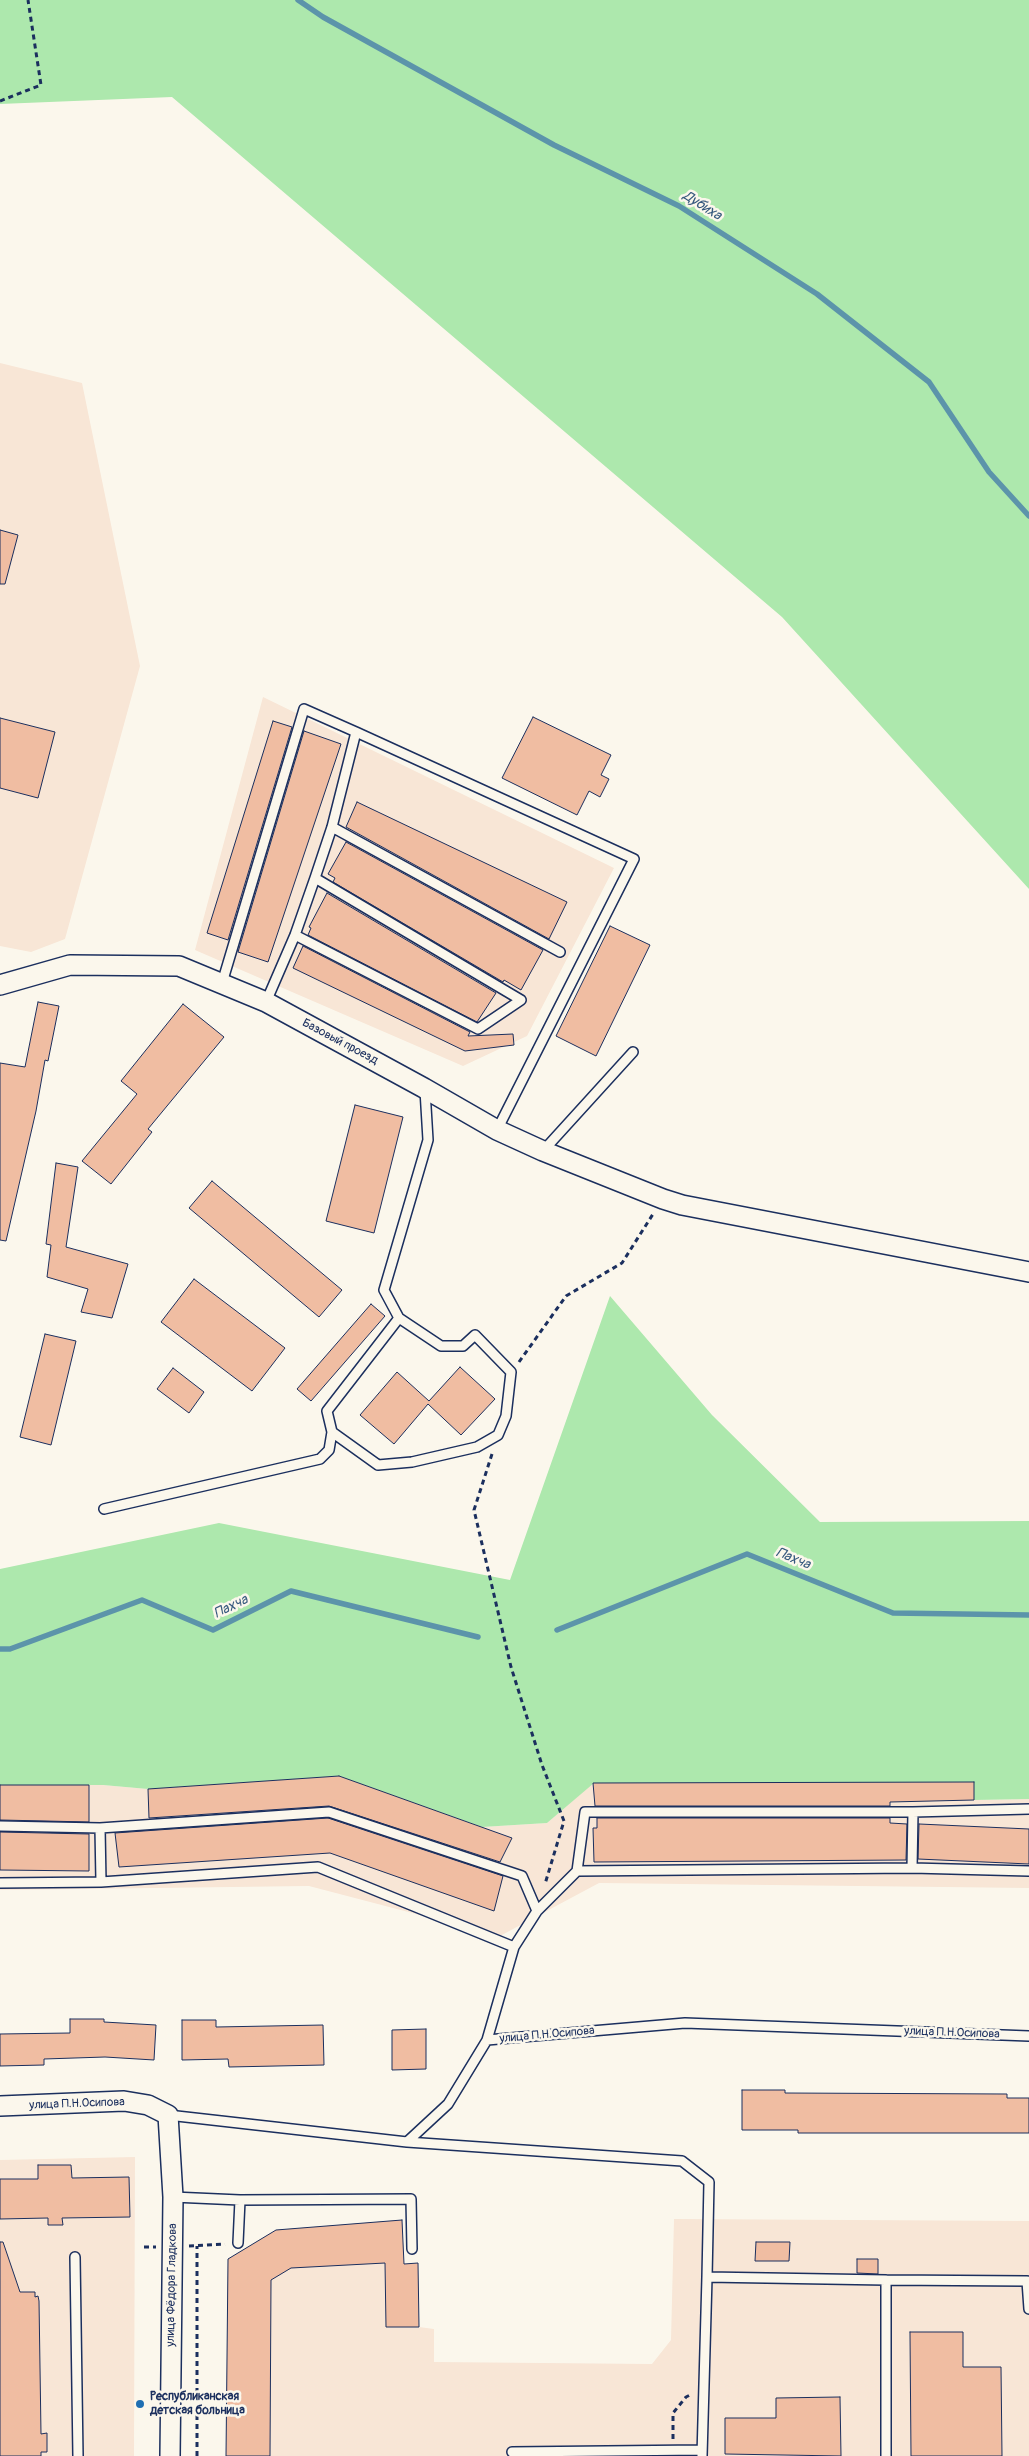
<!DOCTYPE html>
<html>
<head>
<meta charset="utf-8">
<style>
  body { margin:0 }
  canvas { display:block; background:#fbf7ec }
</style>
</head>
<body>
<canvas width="1029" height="2456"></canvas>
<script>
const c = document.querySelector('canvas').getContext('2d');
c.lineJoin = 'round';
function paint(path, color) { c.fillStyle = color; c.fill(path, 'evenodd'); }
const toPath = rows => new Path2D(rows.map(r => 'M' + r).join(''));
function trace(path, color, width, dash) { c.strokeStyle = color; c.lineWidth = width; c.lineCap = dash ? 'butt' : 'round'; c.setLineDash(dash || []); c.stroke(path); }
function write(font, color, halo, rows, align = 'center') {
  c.font = font + ' Pangolin,sans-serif'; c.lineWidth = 5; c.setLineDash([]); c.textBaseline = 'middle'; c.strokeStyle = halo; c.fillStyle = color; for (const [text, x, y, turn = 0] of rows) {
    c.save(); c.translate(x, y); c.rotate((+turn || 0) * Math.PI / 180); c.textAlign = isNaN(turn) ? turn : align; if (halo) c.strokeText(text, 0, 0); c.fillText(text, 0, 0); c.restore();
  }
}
const built = toPath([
  [0,363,82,383,140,666,65,939,31,952,0,946],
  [263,697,614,868,527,1036,463,1066,195,950],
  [339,1776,482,1827,547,1823,593,1783,974,1782,974,1800,1029,1799,1029,1888,599,1883,500,1936,309,1886,0,1890,0,1785,103,1785,148,1789],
  [135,2157,134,2456,0,2456,0,2160],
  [674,2219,1029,2221,1029,2456,226,2456,228,2259,276,2230,402,2220,404,2264,418,2263,419,2327,434,2329,434,2362,652,2364,671,2340]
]);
const green = toPath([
  [0,0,1029,0,1029,889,782,617,172,97,0,104],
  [610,1296,712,1415,820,1522,1029,1521,1029,1799,974,1800,974,1783,594,1783,547,1823,482,1827,339,1776,148,1789,103,1785,0,1785,0,1569,219,1523,510,1580]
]);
const stream = toPath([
  [298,0,323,17,554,145,679,206,817,294,929,382,989,472,1029,516],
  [557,1630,747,1554,893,1613,1029,1615],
  [0,1649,10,1649,142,1600,213,1630,291,1591,478,1637]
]);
const building = toPath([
  [0,530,18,535,5,584,0,584,0,530],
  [533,717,611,755,601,775,609,779,600,797,589,791,577,815,502,778,533,717],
  [0,718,55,732,38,798,0,788,0,718],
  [273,721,292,727,228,940,207,933,273,721],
  [304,731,341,744,268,962,238,952,304,731],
  [357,802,567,902,549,939,346,827,357,802],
  [346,842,543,950,521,990,504,980,503,982,333,882,335,878,328,874,346,842],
  [327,893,496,993,477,1022,308,935,311,928,309,927,327,893],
  [610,926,650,945,596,1056,556,1036,610,926],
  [303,946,470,1032,468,1036,513,1034,514,1045,465,1051,293,968,303,946],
  [38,1002,59,1006,48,1061,45,1060,36,1111,6,1241,0,1240,0,1063,25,1067,38,1002],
  [183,1004,224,1037,148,1129,152,1132,111,1184,82,1161,137,1094,121,1081,183,1004],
  [355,1105,403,1117,374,1233,326,1221,355,1105],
  [56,1163,78,1167,66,1247,128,1264,112,1318,81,1312,88,1289,47,1277,51,1245,46,1244,56,1163],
  [212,1181,342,1290,319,1317,189,1208,212,1181],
  [194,1279,285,1348,252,1391,161,1322,194,1279],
  [371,1304,385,1316,311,1401,297,1389,371,1304],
  [45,1334,76,1341,51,1445,20,1437,45,1334],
  [460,1367,495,1399,461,1435,428,1404,394,1444,360,1415,397,1372,429,1401,460,1367],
  [173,1368,204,1392,189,1413,157,1389,173,1368],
  [339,1776,512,1838,500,1862,329,1806,149,1818,148,1789,339,1776],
  [974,1782,974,1800,890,1802,890,1806,595,1806,593,1783,974,1782],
  [0,1785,89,1785,89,1822,0,1820,0,1785],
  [328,1818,503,1876,494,1911,330,1853,119,1867,115,1833,328,1818],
  [597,1818,890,1818,890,1823,907,1824,906,1860,594,1862,593,1828,597,1828,597,1818],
  [919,1824,1029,1829,1029,1864,918,1859,919,1824],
  [0,1832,89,1834,89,1871,0,1870,0,1832],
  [70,2019,104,2019,104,2022,156,2025,154,2060,105,2057,44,2059,44,2065,0,2066,0,2034,70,2033,70,2019],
  [182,2020,216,2020,216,2027,323,2025,324,2065,229,2067,228,2059,182,2060,182,2020],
  [426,2029,426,2069,392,2070,392,2030,426,2029],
  [742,2090,785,2090,785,2093,1007,2094,1007,2098,1029,2098,1029,2133,798,2133,798,2130,742,2130,742,2090],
  [38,2165,71,2165,72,2178,129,2177,130,2217,62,2218,63,2225,48,2225,48,2218,0,2219,0,2179,38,2179,38,2165],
  [402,2220,404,2264,418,2263,419,2327,386,2327,385,2263,291,2268,271,2280,270,2456,226,2456,228,2259,276,2230,402,2220],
  [0,2242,3,2242,20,2292,35,2292,35,2297,38,2296,39,2301,41,2434,47,2433,47,2452,41,2452,41,2456,0,2456,0,2242],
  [756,2242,790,2242,789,2261,755,2261,756,2242],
  [857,2259,878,2259,878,2274,857,2273,857,2259],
  [910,2332,963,2332,963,2367,1001,2367,1002,2456,911,2456,910,2332],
  [840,2397,841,2456,725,2454,725,2418,776,2418,776,2398,840,2397]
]);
const path = toPath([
  [0,101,41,85,28,0],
  [519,1362,566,1296,622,1263,653,1214],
  [492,1454,474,1510,511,1667,542,1765,564,1821,545,1884],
  [189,2246,225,2244],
  [144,2247,156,2247],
  [673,2439,673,2413,686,2397,690,2395],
  [197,2456,197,2246]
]);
const lane = toPath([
  [332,827,560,952],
  [295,935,478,1029,521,1000,315,878],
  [222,983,304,709,356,732],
  [266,1002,295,935,315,878,332,827,356,732,634,859,497,1130],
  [543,1151,633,1052],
  [332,1432,378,1465,412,1462,477,1447,498,1435,506,1416,511,1372,475,1335,463,1346,441,1346,399,1318,384,1290,428,1140,425,1090],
  [104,1509,320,1459,329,1450,332,1432,327,1411,399,1318],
  [0,1826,100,1828,329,1812,522,1876,537,1911],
  [100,1828,101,1882],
  [912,1868,913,1812],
  [577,1871,585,1812,913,1812,1029,1809],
  [0,1883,101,1882,318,1867,514,1947,487,2040,448,2104,407,2142,168,2115],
  [514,1947,537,1911,577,1871,912,1868,1029,1871],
  [487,2040,685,2023,1029,2036],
  [407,2142,682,2161,709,2182,707,2277],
  [173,2197,240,2200,411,2199,412,2249],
  [238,2243,240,2200],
  [75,2257,78,2456],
  [886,2280,1027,2281,1029,2309],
  [512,2452,702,2450],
  [702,2456,707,2277,886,2280,886,2456]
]);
const street = toPath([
  [0,985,70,965,179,966,266,1002,424,1088,497,1130,543,1151,663,1199,682,1205,1029,1272],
  [0,2106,124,2101,148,2105,168,2115,173,2197,170,2456]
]);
const markers = [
  [140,2404,5,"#1f6fb2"]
];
const streetNames = [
  ["Базовый проезд",340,1042,28],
  ["улица П.Н.Осипова",952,2033,2],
  ["улица П.Н.Осипова",547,2035,-5],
  ["улица П.Н.Осипова",77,2104,-2],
  ["улица Фёдора Гладкова",172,2285,-89]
];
const poiNames = [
  ["Республиканская",150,2397],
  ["детская больница",150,2411]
];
const waterNames = [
  ["Дубиха",702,206,32],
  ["Пахча",793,1559,22],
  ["Пахча",231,1607,-26]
];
paint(built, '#f8e6d6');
paint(green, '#ade8ad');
trace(stream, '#5c94aa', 5.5);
paint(building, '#f0bda2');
trace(building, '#1b2f5e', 1);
trace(lane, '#1b2f5e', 12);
trace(street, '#1b2f5e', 22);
trace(path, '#1b2f5e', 3, [5, 4]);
trace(lane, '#fbf7ec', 9);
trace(street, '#fbf7ec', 19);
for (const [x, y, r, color] of markers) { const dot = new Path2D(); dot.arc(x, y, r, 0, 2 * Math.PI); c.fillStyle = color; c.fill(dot); trace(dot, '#fbf7ec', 2); }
write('12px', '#1b2f5e', '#fbf7ec', streetNames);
write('bold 12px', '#1b2f5e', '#fbf7ec', poiNames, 'left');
write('italic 14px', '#36597e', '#fbf7ec', waterNames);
</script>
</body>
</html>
